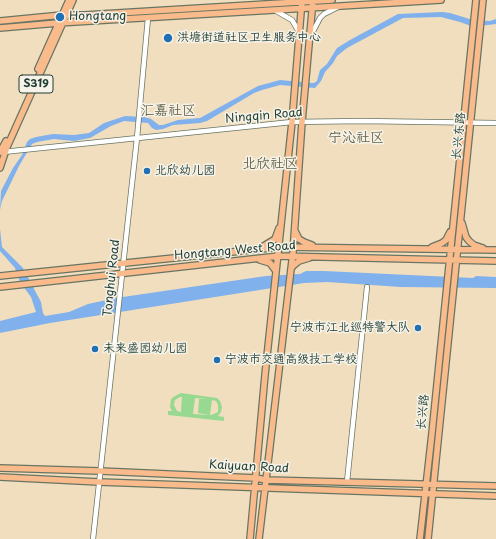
<!DOCTYPE html>
<html>
<head>
<meta charset="utf-8">
<style>
  body { margin:0 }
  canvas { display:block; background:#f0debe }
</style>
</head>
<body>
<canvas width="496" height="539"></canvas>
<script>
const c = document.querySelector('canvas').getContext('2d');
c.lineJoin = 'round';
function paint(path, color) { c.fillStyle = color; c.fill(path, 'evenodd'); }
const toPath = rows => new Path2D(rows.map(r => 'M' + r).join(''));
function trace(path, color, width, dash) { c.strokeStyle = color; c.lineWidth = width; c.lineCap = dash ? 'butt' : 'round'; c.setLineDash(dash || []); c.stroke(path); }
function write(font, color, halo, rows, align = 'center') {
  c.font = font + ' "Playpen Sans","LXGW WenKai TC",sans-serif'; c.lineWidth = 3; c.setLineDash([]); c.textBaseline = 'middle'; c.strokeStyle = halo; c.fillStyle = color; for (const [text, x, y, turn = 0] of rows) {
    c.save(); c.translate(x, y); c.rotate((+turn || 0) * Math.PI / 180); c.textAlign = isNaN(turn) ? turn : align; if (halo) c.strokeText(text, 0, 0); c.fillText(text, 0, 0); c.restore();
  }
}
const green = toPath([
  [181,393,217,398,220,401,222,407,221,412,218,416,224,417,224,421,168,415,168,411,172,411,170,407,171,399,175,396],
  [180,397,188,397,182,397,181,412,177,411,174,405,175,400],
  [195,398,207,399,199,399,198,413,210,415,212,400,216,401,218,405,218,412,211,415,193,414]
]);
const water = toPath([
  [442,12,450,13,473,20,490,21,496,19,496,24,488,25,471,26,460,22,441,17,403,18,347,48,337,56,333,63,325,72,321,81,315,88,280,85,262,90,254,93,207,121,200,123,173,125,163,129,156,130,152,128,148,123,124,121,111,126,90,138,74,141,54,139,37,142,32,144,19,166,2,201,0,210,1,191,13,168,22,155,27,142,30,139,36,137,53,134,74,135,89,133,104,123,125,116,145,117,151,119,159,125,163,125,178,120,200,118,258,86,280,80,312,83,314,83,317,81,320,70,327,64,337,48,350,40,398,14],
  [0,229,2,247,23,268,41,302,43,313,45,316,69,312,88,304,116,298,266,276,300,274,306,271,324,271,473,278,476,276,496,277,496,288,401,287,327,282,304,283,50,323,0,333,0,321,36,312,31,297,20,282,15,268,0,251]
]);
const minor = toPath([
  [276,11,292,20,299,32],
  [311,35,320,18,324,14,338,7],
  [3,152,292,122,362,121,496,123],
  [347,482,367,287],
  [93,539,137,138,148,18]
]);
const major = toPath([
  [0,21,62,15,84,15,332,0],
  [0,28,58,23,441,0],
  [38,69,69,0],
  [0,152,6,141],
  [0,168,7,147,73,0],
  [462,223,466,237,469,241,474,245,483,248],
  [295,231,299,239,304,242,312,245],
  [262,247,275,239,279,228],
  [432,247,442,243,446,240,450,232],
  [260,260,270,263,276,271],
  [291,269,293,266,299,261,309,258],
  [0,276,280,247,496,250],
  [0,287,279,256,496,261],
  [0,468,100,471,256,478,266,480,496,486],
  [0,477,99,482,496,496],
  [250,539,265,375,292,122,302,0],
  [259,539,293,252,302,122,313,0],
  [420,539,432,433,476,0],
  [428,539,483,0]
]);
const markers = [
  [60,17,5,"#1f6fb2"],
  [168,38,5,"#1f6fb2"],
  [147,171,4,"#1f6fb2"],
  [418,328,4,"#1f6fb2"],
  [95,349,4,"#1f6fb2"],
  [217,360,4,"#1f6fb2"]
];
const shields = [
  [36,84,34]
];
const shieldNames = [
  ["S319",36,84]
];
const poiNames = [
  ["Hongtang",69,17],
  ["洪塘街道社区卫生服务中心",177,38],
  ["北欣幼儿园",155,171],
  ["宁波市江北巡特警大队",410,328,"right"],
  ["未来盛园幼儿园",103,349],
  ["宁波市交通高级技工学校",225,360]
];
const streetNames = [
  ["Ningqin Road",264,116,-5],
  ["长兴东路",459,136,-84],
  ["Hongtang West Road",235,251,-5],
  ["Tonghui Road",112,278,-84],
  ["长兴路",423,412,-84],
  ["Kaiyuan Road",249,467,3]
];
const quarterNames = [
  ["汇嘉社区",168,111],
  ["宁沁社区",356,138],
  ["北欣社区",270,164]
];
paint(green, '#97d991');
paint(water, '#80b1ec');
trace(minor, '#687564', 6);
trace(major, '#687564', 8);
trace(minor, '#fff', 4.5);
trace(major, '#fabb8c', 5.5);
for (const [x, y, r, color] of markers) { const dot = new Path2D(); dot.arc(x, y, r, 0, 2 * Math.PI); c.fillStyle = color; c.fill(dot); trace(dot, '#f7f3e8', 1.5); }
for (const [x, y, w] of shields) { const box = new Path2D(); box.roundRect(x - w / 2, y - 9, w, 18, 3); c.fillStyle = '#f7f3e8'; c.fill(box); trace(box, '#1f3d34', 1); }
write('bold 11px', '#1f3d34', null, shieldNames);
write('12px', '#1f3d34', '#f7f3e8', poiNames, 'left');
write('12px', '#1f3d34', '#f7f3e8', streetNames);
write('14px', '#66644a', '#f7f3e8', quarterNames);
</script>
</body>
</html>
